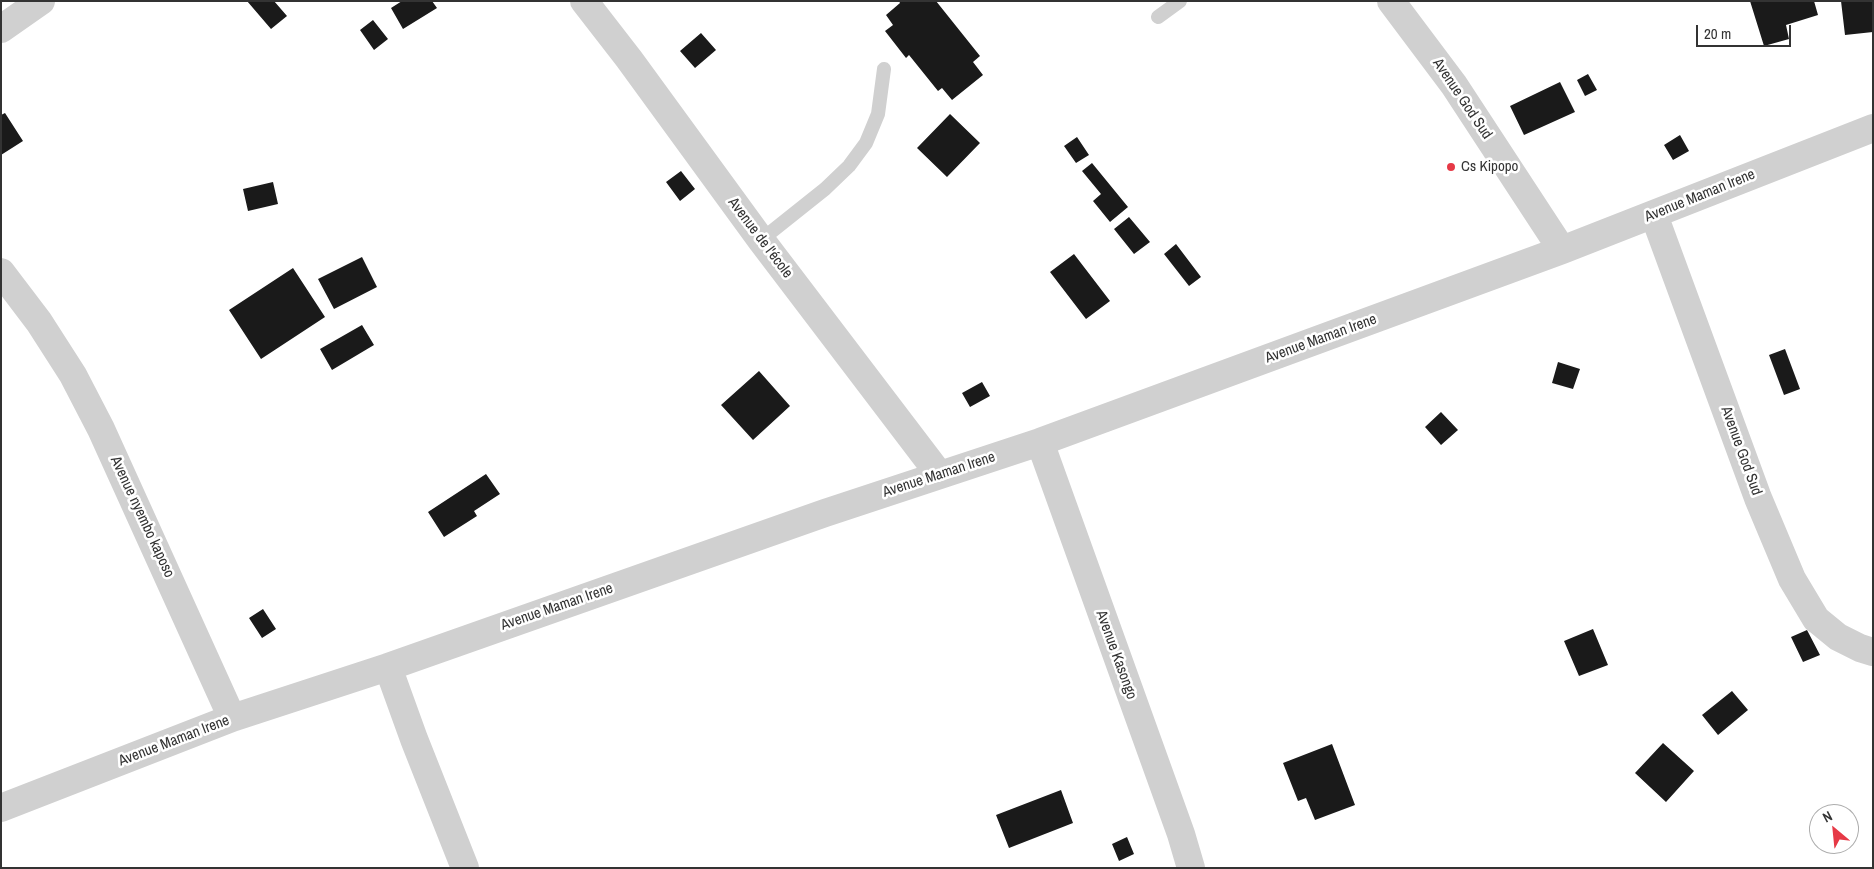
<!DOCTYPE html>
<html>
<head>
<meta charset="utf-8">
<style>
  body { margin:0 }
  #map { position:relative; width:1874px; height:869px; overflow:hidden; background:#fff; font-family:"Archivo Narrow",sans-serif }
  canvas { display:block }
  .frame { position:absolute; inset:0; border:2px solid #333; pointer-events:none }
  .north { position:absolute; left:1809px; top:804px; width:50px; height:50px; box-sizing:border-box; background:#fff; border:1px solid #adadad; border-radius:50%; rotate:332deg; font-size:14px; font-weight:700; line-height:20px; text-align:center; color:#333 }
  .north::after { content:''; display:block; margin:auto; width:18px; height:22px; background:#e63946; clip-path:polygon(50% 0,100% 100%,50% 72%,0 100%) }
  .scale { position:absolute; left:1696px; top:25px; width:95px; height:22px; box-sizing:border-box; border:2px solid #333; border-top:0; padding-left:6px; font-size:15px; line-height:18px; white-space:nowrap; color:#333; -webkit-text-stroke:4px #fff; paint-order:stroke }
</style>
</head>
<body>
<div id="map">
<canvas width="1874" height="869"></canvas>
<div class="frame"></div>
<div class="north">N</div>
<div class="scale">20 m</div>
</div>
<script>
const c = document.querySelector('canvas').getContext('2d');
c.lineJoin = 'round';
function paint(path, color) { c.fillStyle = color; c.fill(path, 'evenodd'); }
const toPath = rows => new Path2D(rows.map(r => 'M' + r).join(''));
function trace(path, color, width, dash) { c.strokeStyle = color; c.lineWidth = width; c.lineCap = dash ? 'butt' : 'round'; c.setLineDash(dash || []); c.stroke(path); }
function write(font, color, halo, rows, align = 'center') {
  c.font = font + ' "Archivo Narrow",sans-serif'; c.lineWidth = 5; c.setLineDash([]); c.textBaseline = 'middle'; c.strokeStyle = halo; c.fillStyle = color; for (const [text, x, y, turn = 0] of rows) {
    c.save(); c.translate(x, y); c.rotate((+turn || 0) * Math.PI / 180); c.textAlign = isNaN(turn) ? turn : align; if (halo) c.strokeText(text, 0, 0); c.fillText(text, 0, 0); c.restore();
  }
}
const building = toPath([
  [247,1,274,1,287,16,271,29],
  [402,1,432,1,437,8,403,29,391,8],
  [899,1,936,1,980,56,973,62,983,75,952,100,942,88,938,91,909,55,906,58,885,31,893,25,886,15,900,3],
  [1750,1,1814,1,1818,15,1786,25,1789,39,1764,46],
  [1841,1,1873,1,1873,32,1845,35],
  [373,20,388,39,374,50,360,30],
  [701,33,716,50,695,68,680,51],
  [1588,74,1597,90,1585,96,1577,80],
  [1560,82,1575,112,1524,135,1510,106],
  [5,113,23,141,1,155,1,115],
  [950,114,980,143,947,177,917,148],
  [1680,135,1689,151,1673,160,1664,145],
  [1077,137,1089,155,1076,163,1064,146],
  [1092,163,1128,207,1110,222,1093,201,1101,194,1082,171],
  [681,171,695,189,680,201,666,182],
  [273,182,278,204,248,211,243,189],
  [1129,217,1150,242,1134,254,1114,229],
  [1176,244,1201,277,1189,286,1164,254],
  [1074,254,1110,301,1086,319,1050,272],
  [362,257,377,287,334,309,318,279],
  [293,268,325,317,261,359,229,310],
  [362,325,374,345,332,370,320,349],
  [1785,349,1800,389,1784,395,1769,355],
  [1558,362,1580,369,1573,389,1552,383],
  [759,371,790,406,753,440,721,405],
  [982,382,990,396,970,407,962,393],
  [1441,412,1458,430,1441,445,1425,427],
  [486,474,500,494,474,511,477,516,444,537,428,512],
  [263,609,276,629,262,638,249,618],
  [1593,629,1608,665,1579,676,1564,641],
  [1807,630,1820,655,1803,662,1791,637],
  [1732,691,1748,710,1718,735,1702,715],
  [1663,743,1694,771,1666,802,1635,773],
  [1332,744,1355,805,1315,820,1306,798,1298,801,1283,763],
  [1061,790,1073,823,1009,848,996,815],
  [1127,837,1134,854,1119,861,1112,844]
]);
const lane = toPath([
  [1158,17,1180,1],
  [761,240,825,189,849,166,866,143,878,114,884,69]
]);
const street = toPath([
  [584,1,629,59,761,240,939,474],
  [1391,1,1454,85,1562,250],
  [1,29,41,1],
  [1654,215,1758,498,1792,579,1816,619,1838,637,1860,648,1873,652],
  [1,272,39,322,73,375,101,429,232,718],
  [1040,442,1181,834,1191,868],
  [388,667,414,739,465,868],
  [1,808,232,718,388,667,825,513,1040,442,1562,250,1873,128]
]);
const markers = [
  [1451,167,5,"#e63946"]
];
const streetNames = [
  ["Avenue God Sud",1462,99,56],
  ["Avenue Maman Irene",1700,196,-22],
  ["Avenue de l'école",760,238,53],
  ["Avenue Maman Irene",1321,339,-20],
  ["Avenue God Sud",1741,451,70],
  ["Avenue Maman Irene",939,475,-18],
  ["Avenue nyembo kaposo",142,517,65],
  ["Avenue Maman Irene",557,607,-19],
  ["Avenue Kasongo",1116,655,70],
  ["Avenue Maman Irene",174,741,-21]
];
const poiNames = [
  ["Cs Kipopo",1461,167]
];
paint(building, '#1a1a1a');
trace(lane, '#d0d0d0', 14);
trace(street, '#d0d0d0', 28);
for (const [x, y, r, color] of markers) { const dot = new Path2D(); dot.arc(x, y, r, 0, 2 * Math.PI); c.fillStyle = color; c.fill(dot); trace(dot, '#fff', 2); }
write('15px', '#333', '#fff', streetNames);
write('15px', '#333', '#fff', poiNames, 'left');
</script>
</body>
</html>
